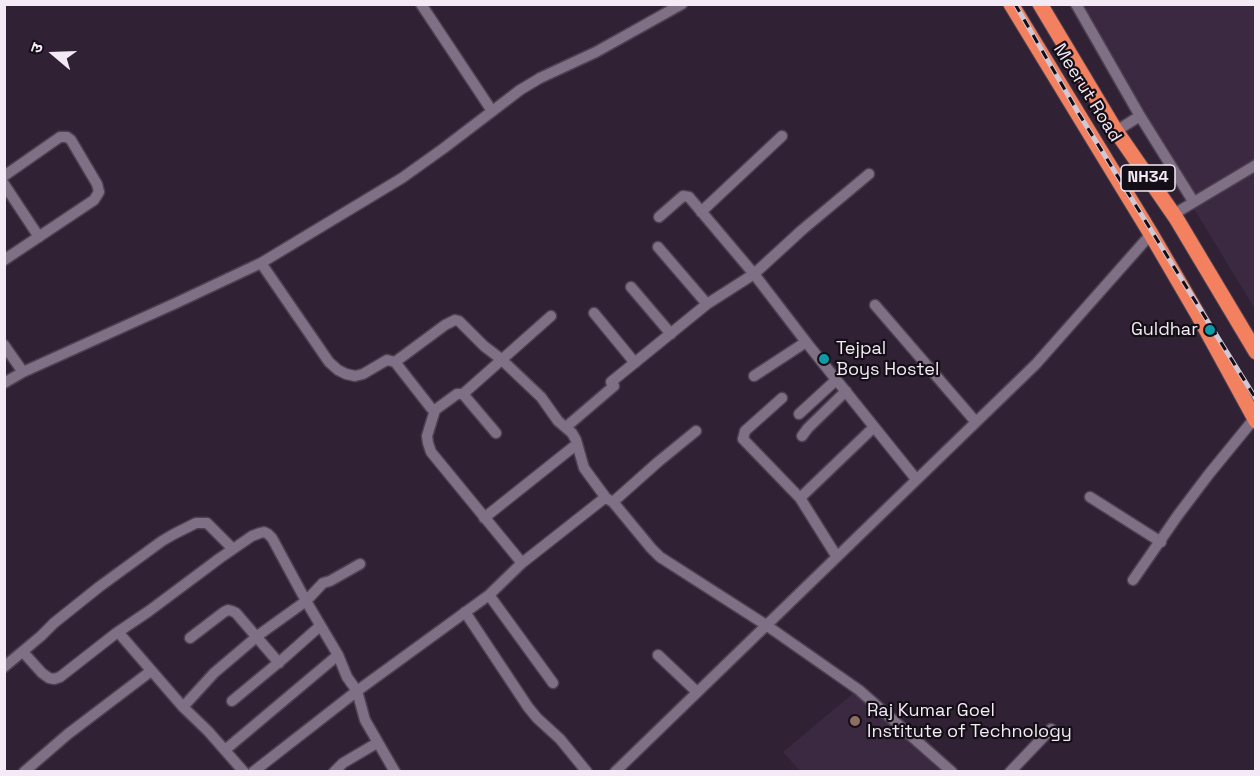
<!DOCTYPE html>
<html>
<head>
<meta charset="utf-8">
<style>
  body { margin:0 }
  #map { position:relative; width:1260px; height:776px; overflow:hidden; background:#302234; font-family:"Space Grotesk","Noto Sans Devanagari",sans-serif }
  canvas { display:block }
  .frame { position:absolute; inset:0; border:6px solid #f3eaf6; pointer-events:none }
  .north { position:absolute; left:24px; top:24px; width:60px; height:60px; -webkit-text-stroke:4px #140e16; paint-order:stroke; rotate:289deg; font-size:16px; font-weight:700; line-height:24px; text-align:center; color:#f3eaf6 }
  .north::after { content:''; display:block; margin:auto; width:21px; height:27px; background:#f3eaf6; clip-path:polygon(50% 0,100% 100%,50% 72%,0 100%) }
</style>
</head>
<body>
<div id="map">
<canvas width="1260" height="776"></canvas>
<div class="frame"></div>
<div class="north">उ</div>
</div>
<script>
const c = document.querySelector('canvas').getContext('2d');
c.lineJoin = 'round';
function paint(path, color) { c.fillStyle = color; c.fill(path, 'evenodd'); }
const toPath = rows => new Path2D(rows.map(r => 'M' + r).join(''));
function trace(path, color, width, dash) { c.strokeStyle = color; c.lineWidth = width; c.lineCap = dash ? 'butt' : 'round'; c.setLineDash(dash || []); c.stroke(path); }
function write(font, color, halo, rows, align = 'center') {
  c.font = font + ' "Space Grotesk",sans-serif'; c.lineWidth = 4.5; c.setLineDash([]); c.textBaseline = 'middle'; c.strokeStyle = halo; c.fillStyle = color; for (const [text, x, y, turn = 0] of rows) {
    c.save(); c.translate(x, y); c.rotate((+turn || 0) * Math.PI / 180); c.textAlign = isNaN(turn) ? turn : align; if (halo) c.strokeText(text, 0, 0); c.fillText(text, 0, 0); c.restore();
  }
}
const built = toPath([
  [1070,5,1255,5,1255,309],
  [856,691,944,771,800,771,783,752]
]);
const minor = toPath([
  [421,4,492,111],
  [1076,4,1140,116,1193,201],
  [1116,131,1140,116],
  [4,176,60,137,67,137,71,140,97,184,99,192,94,200,4,260],
  [4,184,39,237],
  [701,212,782,136],
  [1174,214,1256,165],
  [659,217,683,196,689,197,754,274,810,347,916,479],
  [658,247,707,304],
  [261,263,329,362,338,370,346,374,355,376,363,374,387,360,395,362,431,408,435,410,457,394,463,394,496,433],
  [631,287,671,334],
  [875,305,975,421],
  [594,313,635,363],
  [4,345,23,372],
  [395,362,445,325,455,320,459,321,484,346,501,359,541,397,558,421,572,433,576,440,584,468,606,498],
  [754,376,806,342],
  [611,382,707,304,754,274,802,230,869,174],
  [4,383,23,372,176,303,261,263,402,178,444,148,520,90,540,78,596,52,682,4],
  [463,394,551,316],
  [782,398,745,431,743,439,800,498,837,557],
  [435,410,427,436,428,443,431,452,522,563],
  [799,414,836,380],
  [566,427,614,386],
  [802,436,808,428,846,391],
  [1090,497,1161,542],
  [800,498,874,427],
  [613,502,658,462,696,431],
  [484,518,577,444],
  [1133,580,1178,515,1209,474,1254,419],
  [489,595,553,683],
  [465,612,528,707,537,718,560,739,587,772],
  [118,632,183,707,208,731,244,772],
  [190,638,224,612,228,610,232,611,236,613,279,663],
  [23,652,42,673,49,678,54,679,60,677,115,634,149,611,220,558,252,536,260,533,264,532,268,534,272,538,306,601,338,655,347,677,357,691,365,720,395,772],
  [658,655,697,692],
  [4,667,41,636,54,623,99,587,162,541,174,534,196,523,207,523,233,549],
  [232,701,284,658,320,626],
  [183,707,214,673,260,634,306,601,323,583,330,581,360,564],
  [225,750,338,655],
  [24,772,68,734,151,671],
  [253,772,357,691,489,595,522,563,602,500,606,498,613,502,651,548,660,557,766,625,859,690,952,772],
  [334,772,343,763,377,743],
  [615,772,1036,364,1151,234],
  [1010,772,1051,729]
]);
const highway = toPath([
  [1011,4,1151,234,1197,313,1256,421],
  [1040,4,1116,131,1176,218,1256,352]
]);
const rail = toPath([
  [1015,4,1079,114,1256,399]
]);
const markers = [
  [1210,330,6,"#0f9aa8"],
  [824,359,6,"#0f9aa8"],
  [855,721,6,"#8d6e63"]
];
const shields = [
  [1148,178,54]
];
const shieldNames = [
  ["NH34",1148,178]
];
const streetNames = [
  ["Meerut Road",1087,93,58]
];
const poiNames = [
  ["Guldhar",1198,330,"right"],
  ["Tejpal",836,349],
  ["Boys Hostel",836,370],
  ["Raj Kumar Goel",867,711],
  ["Institute of Technology",867,732]
];
paint(built, '#3b2941');
trace(minor, '#4d4150', 13);
trace(highway, '#4d4150', 17);
trace(minor, '#807085', 10);
trace(highway, '#f3805f', 15);
trace(rail, '#d2c8d5', 5);
trace(rail, '#140e16', 3, [9]);
for (const [x, y, r, color] of markers) { const dot = new Path2D(); dot.arc(x, y, r, 0, 2 * Math.PI); c.fillStyle = color; c.fill(dot); trace(dot, '#140e16', 2); }
for (const [x, y, w] of shields) { const box = new Path2D(); box.roundRect(x - w / 2, y - 13, w, 26, 4.5); c.fillStyle = '#140e16'; c.fill(box); trace(box, '#f3eaf6', 1.5); }
write('bold 16px', '#f3eaf6', null, shieldNames);
write('18px', '#f3eaf6', '#140e16', streetNames);
write('18px', '#f3eaf6', '#140e16', poiNames, 'left');
</script>
</body>
</html>
